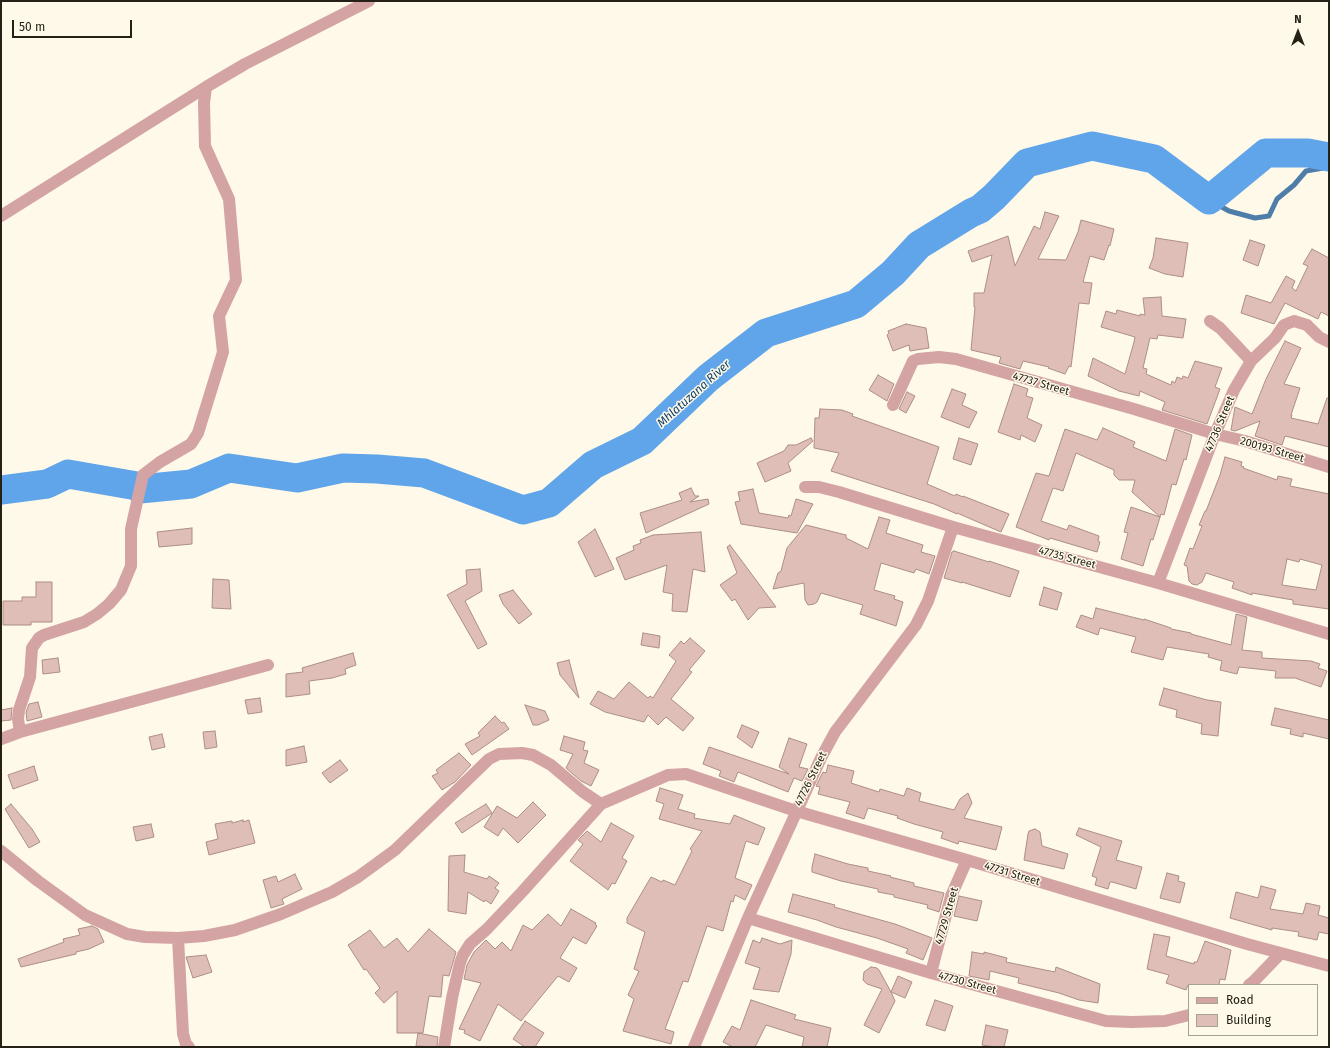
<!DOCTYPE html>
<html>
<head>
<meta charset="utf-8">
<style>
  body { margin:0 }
  #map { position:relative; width:1330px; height:1048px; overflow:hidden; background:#fef9e8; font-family:"Fira Sans",sans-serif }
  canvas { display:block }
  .frame { position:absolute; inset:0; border:2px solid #252117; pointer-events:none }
  .legend { position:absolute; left:1188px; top:984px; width:130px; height:52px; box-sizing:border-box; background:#fef9e8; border:1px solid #a7a394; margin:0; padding:5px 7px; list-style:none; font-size:12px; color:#252117 }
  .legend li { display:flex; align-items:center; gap:8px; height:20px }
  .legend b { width:20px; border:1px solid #a7a394 }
  .north { position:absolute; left:1278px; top:12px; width:40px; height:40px; -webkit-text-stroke:3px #fef9e8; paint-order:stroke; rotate:0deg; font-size:11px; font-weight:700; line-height:16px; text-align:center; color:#252117 }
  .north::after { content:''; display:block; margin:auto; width:14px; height:18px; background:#252117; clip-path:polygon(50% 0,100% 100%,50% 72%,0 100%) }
  .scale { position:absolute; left:12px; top:20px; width:120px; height:18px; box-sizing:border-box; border:2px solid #252117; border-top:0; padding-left:5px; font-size:12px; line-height:14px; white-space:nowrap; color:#252117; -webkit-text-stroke:3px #fef9e8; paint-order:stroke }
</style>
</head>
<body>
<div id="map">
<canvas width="1330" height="1048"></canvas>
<div class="frame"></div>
<ul class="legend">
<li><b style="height:5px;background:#d3a4a3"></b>Road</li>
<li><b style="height:11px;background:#debeb6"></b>Building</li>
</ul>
<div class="north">N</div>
<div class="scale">50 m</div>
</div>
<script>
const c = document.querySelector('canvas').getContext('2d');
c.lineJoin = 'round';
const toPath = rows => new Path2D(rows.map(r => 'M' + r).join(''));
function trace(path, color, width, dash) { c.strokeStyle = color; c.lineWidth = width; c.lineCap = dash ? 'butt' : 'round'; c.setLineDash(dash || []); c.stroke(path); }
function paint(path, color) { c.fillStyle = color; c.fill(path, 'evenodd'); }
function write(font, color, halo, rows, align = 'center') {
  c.font = font + ' "Fira Sans",sans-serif'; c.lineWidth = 3; c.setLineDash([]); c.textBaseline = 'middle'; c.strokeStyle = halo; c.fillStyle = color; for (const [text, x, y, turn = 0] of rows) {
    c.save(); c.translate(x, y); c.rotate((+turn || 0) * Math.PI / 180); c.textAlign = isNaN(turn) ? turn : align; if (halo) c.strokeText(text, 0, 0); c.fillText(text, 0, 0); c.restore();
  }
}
const stream = toPath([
  [1209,200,1229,211,1255,218,1269,216,1277,199,1294,185,1306,171,1329,167]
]);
const river = toPath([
  [1,490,47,484,68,474,137,486,140,489,191,484,229,468,297,478,343,468,377,469,424,473,523,510,549,503,593,465,642,441,708,378,766,333,856,304,893,273,919,245,971,213,980,209,994,197,1027,163,1092,146,1154,159,1209,200,1266,153,1308,153,1329,157]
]);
const building = toPath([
  [1045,212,1059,216,1038,259,1066,260,1078,232,1081,220,1114,229,1110,246,1109,245,1104,260,1090,256,1083,282,1092,283,1089,304,1079,303,1071,367,1069,366,1065,374,1048,368,1049,367,1023,361,1020,369,999,363,1001,357,971,350,975,307,974,307,974,293,984,293,992,255,972,262,968,251,1008,236,1015,266,1034,226,1040,229,1045,212],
  [1156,238,1188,243,1183,277,1165,274,1149,268,1153,258,1156,238],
  [1250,240,1265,245,1258,266,1243,260,1250,240],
  [1312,249,1329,258,1329,316,1321,312,1318,319,1285,303,1274,324,1241,313,1246,295,1271,303,1286,276,1295,281,1292,288,1296,291,1308,266,1303,264,1312,249],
  [1161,297,1162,316,1186,319,1183,338,1158,335,1157,339,1150,338,1143,368,1147,369,1146,374,1171,385,1172,381,1175,383,1177,377,1182,379,1183,376,1188,378,1195,361,1222,368,1215,387,1220,389,1207,424,1162,410,1165,402,1140,391,1139,396,1119,391,1088,376,1093,358,1125,374,1134,342,1135,337,1101,327,1106,311,1116,314,1117,310,1140,316,1140,314,1145,315,1143,298,1161,297],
  [906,324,926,328,929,348,910,351,909,345,893,351,887,335,889,333,888,331,906,324],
  [1285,341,1301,348,1284,384,1300,388,1291,415,1292,415,1291,418,1318,424,1327,398,1329,398,1329,447,1285,436,1282,445,1255,436,1260,421,1235,431,1231,430,1235,407,1252,414,1266,379,1285,341],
  [878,375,894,384,887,401,869,390,878,375],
  [1014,384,1028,389,1026,396,1033,398,1027,418,1042,425,1035,442,1021,435,1020,440,998,432,1014,384],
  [952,389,966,394,962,405,977,412,969,428,941,417,952,389],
  [907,392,915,396,906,413,899,409,907,392],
  [820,409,842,410,853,414,852,416,939,447,927,484,955,496,956,494,963,497,963,496,1009,514,1001,532,957,513,957,514,934,504,831,471,839,453,814,448,815,418,819,418,820,409],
  [1103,428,1135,442,1133,447,1166,461,1175,429,1192,435,1186,460,1184,459,1176,485,1172,484,1164,515,1161,514,1153,540,1151,539,1143,566,1121,559,1128,533,1124,532,1131,507,1160,517,1132,492,1135,480,1119,480,1114,475,1114,470,1076,453,1063,491,1053,488,1041,521,1067,530,1069,525,1099,536,1098,541,1100,542,1097,552,1050,538,1049,540,1016,527,1036,473,1049,476,1065,429,1097,440,1103,428],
  [811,438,813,441,788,463,791,471,765,482,757,463,784,451,788,445,796,445,811,438],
  [959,438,978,444,971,465,953,459,959,438],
  [1225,457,1242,462,1241,466,1244,467,1243,468,1277,480,1278,476,1292,479,1290,486,1329,494,1329,609,1293,604,1293,600,1252,593,1252,595,1232,588,1234,582,1206,573,1202,582,1197,585,1192,584,1189,581,1187,566,1184,565,1190,548,1193,549,1202,526,1199,525,1205,511,1206,511,1220,475,1225,457],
  [1287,559,1299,562,1300,559,1322,565,1316,590,1282,585,1287,559],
  [691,488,695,496,699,496,690,502,708,499,709,504,646,533,640,513,682,500,679,493,691,488],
  [753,489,759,513,788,518,789,515,791,516,796,499,813,504,797,533,741,524,735,502,740,501,738,492,753,489],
  [879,517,890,520,886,533,923,545,921,552,935,556,929,574,916,569,914,573,881,563,874,590,895,596,894,599,903,602,896,626,860,614,863,605,821,593,817,602,814,604,808,605,805,600,804,583,773,589,778,573,781,571,787,548,806,525,846,535,846,538,868,549,879,517],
  [192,528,192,544,159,547,157,532,192,528],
  [595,529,614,569,595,577,578,542,595,529],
  [701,532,705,572,693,569,687,612,672,611,673,594,663,592,667,565,625,580,616,558,634,550,633,546,641,543,640,540,653,535,701,532],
  [730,545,776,607,759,608,748,620,735,599,732,601,720,585,737,573,727,547,730,545],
  [954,551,989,562,989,561,1019,571,1010,597,962,582,962,583,944,578,952,552,954,551],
  [480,569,482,591,465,601,487,644,478,649,447,595,467,584,466,570,480,569],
  [213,579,229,580,231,609,212,608,213,579],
  [36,582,52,582,52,622,31,622,31,625,3,625,3,601,22,601,22,597,36,597,36,582],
  [1044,587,1062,593,1057,610,1039,605,1044,587],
  [513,590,532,614,519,624,503,604,499,595,513,590],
  [1096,608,1144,620,1144,619,1171,628,1171,629,1191,633,1191,634,1231,645,1236,614,1247,617,1242,650,1262,652,1262,658,1311,661,1320,664,1318,668,1327,671,1321,687,1295,678,1275,678,1276,671,1239,667,1237,674,1220,670,1222,661,1208,657,1209,654,1167,647,1163,660,1131,652,1136,637,1100,628,1098,635,1076,627,1081,615,1093,619,1096,608],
  [643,633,660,636,659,648,641,645,643,633],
  [690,638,705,651,689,670,692,672,671,699,694,718,683,731,666,717,658,725,648,715,644,722,605,712,590,704,598,691,614,699,629,682,648,698,650,696,653,698,676,661,669,655,681,641,684,644,690,638],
  [353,653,356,665,345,669,346,674,332,678,309,681,310,694,286,697,286,674,303,672,302,668,353,653],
  [58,658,60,672,43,674,42,660,58,658],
  [569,660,579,698,560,675,557,663,569,660],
  [1164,688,1207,700,1221,702,1218,736,1201,734,1202,724,1176,717,1177,710,1159,705,1164,688],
  [260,698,262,712,248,714,245,700,260,698],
  [38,702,42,717,27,721,26,712,29,704,38,702],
  [525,705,545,711,549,720,538,725,533,725,525,705],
  [12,708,11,720,1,721,1,710,12,708],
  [1275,708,1329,720,1329,739,1303,733,1303,737,1290,734,1291,729,1271,725,1275,708],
  [495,716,502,723,504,722,509,729,472,755,465,744,480,736,478,733,495,716],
  [742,725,759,732,752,748,737,737,742,725],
  [215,731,217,747,205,749,203,732,215,731],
  [162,734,165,747,152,750,149,737,162,734],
  [564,736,585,742,583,750,588,751,584,763,599,770,591,786,581,781,566,768,573,754,560,750,564,736],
  [789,738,807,744,799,767,808,769,802,781,794,778,788,792,738,772,734,782,719,776,721,771,703,764,709,747,789,774,779,767,789,738],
  [304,746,307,762,286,766,286,750,304,746],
  [459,753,471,765,455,782,442,790,432,776,438,773,436,770,459,753],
  [340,760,348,770,330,783,322,773,340,760],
  [828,765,854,771,851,783,879,792,880,789,904,796,907,788,921,793,919,801,954,810,960,799,968,793,972,803,964,818,1002,827,996,850,959,841,958,844,941,838,943,832,914,824,897,818,898,816,868,808,864,819,846,813,850,802,818,794,820,787,816,786,823,772,826,773,828,765],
  [34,766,38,780,13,789,8,775,34,766],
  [660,788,683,795,678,809,695,814,694,818,730,824,734,815,765,828,758,845,746,841,735,878,752,885,745,900,735,895,733,902,731,901,723,931,707,926,688,982,683,981,665,1029,674,1032,671,1044,623,1031,634,999,628,995,639,971,634,969,645,932,627,923,627,918,651,877,662,882,663,880,675,885,692,851,690,849,702,831,659,819,664,804,656,801,660,788],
  [533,802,546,815,518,843,503,828,498,836,484,827,497,806,517,818,533,802],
  [11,804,32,829,40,842,29,848,5,809,11,804],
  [486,804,492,813,462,833,455,823,486,804],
  [243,820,243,822,249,820,255,843,209,855,206,842,218,839,215,824,232,821,232,823,243,820],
  [611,823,634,836,622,858,627,861,615,884,612,883,608,890,570,861,583,844,578,840,587,831,601,842,611,823],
  [151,824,154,837,136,841,133,827,151,824],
  [1079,828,1122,841,1116,860,1142,867,1136,889,1112,882,1110,882,1108,889,1095,885,1097,878,1092,876,1101,847,1076,835,1079,828],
  [1035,829,1040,832,1042,846,1068,854,1064,869,1024,860,1028,834,1029,831,1035,829],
  [815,854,848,864,868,868,868,871,891,876,890,877,914,883,914,886,944,893,939,912,927,908,928,905,894,897,894,895,878,892,878,889,841,881,812,872,812,867,815,854],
  [465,855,464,872,487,879,489,876,499,883,495,888,499,891,491,904,485,900,484,902,468,892,466,914,448,911,449,856,465,855],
  [1167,873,1179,876,1178,881,1185,883,1180,903,1160,898,1167,873],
  [295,874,302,889,282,899,284,904,271,908,263,880,276,876,278,882,295,874],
  [1261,886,1276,890,1270,909,1303,914,1306,903,1320,906,1318,915,1329,918,1329,934,1319,932,1317,940,1298,936,1299,932,1272,928,1272,930,1230,918,1236,892,1258,898,1261,886],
  [793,894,835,905,834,907,895,924,932,938,923,960,906,953,908,949,877,938,836,927,817,920,788,912,793,894],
  [959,896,982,901,977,921,954,916,959,896],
  [571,909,596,923,595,924,597,926,586,944,573,937,560,958,577,968,569,982,558,976,521,1021,498,1004,480,1041,464,1033,465,1030,459,1029,481,983,464,979,467,965,474,952,486,940,495,949,502,942,511,951,523,925,532,930,548,914,561,926,571,909],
  [92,926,98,929,104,942,89,949,76,952,76,954,21,967,18,959,64,942,63,939,80,935,78,929,92,926],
  [429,929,456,952,449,976,443,975,441,997,429,996,423,1033,397,1033,397,991,384,1003,375,993,380,988,366,969,364,970,348,945,370,930,384,948,397,938,408,952,429,929],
  [1154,934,1170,937,1166,956,1194,964,1194,962,1197,962,1205,941,1231,950,1225,980,1220,979,1219,985,1188,985,1186,990,1166,983,1169,975,1147,969,1154,934],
  [762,938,780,944,792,940,791,954,779,992,753,989,760,968,745,963,753,940,760,943,762,938],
  [972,952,984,954,984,952,1007,958,1006,962,1055,972,1056,967,1100,984,1098,1003,1079,1000,1059,993,1018,983,1019,978,990,971,989,980,969,976,972,952],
  [206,955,212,972,193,978,186,957,206,955],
  [871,967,877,968,879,970,891,992,898,976,912,982,905,998,891,992,895,1001,879,1033,864,1025,882,989,867,984,863,980,864,972,871,967],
  [751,1000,796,1015,794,1019,831,1028,827,1047,802,1047,804,1037,766,1025,755,1047,733,1047,723,1042,732,1026,740,1030,751,1000],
  [935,1000,953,1006,945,1031,926,1025,935,1000],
  [525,1021,544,1033,535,1047,525,1047,513,1039,525,1021],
  [986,1025,1008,1030,1004,1047,995,1047,982,1045,986,1025],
  [418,1033,438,1037,437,1047,416,1046,418,1033]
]);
const minor = toPath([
  [1,216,206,87,245,64,369,1],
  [1210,321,1220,328,1251,361],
  [893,405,913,361,918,359,939,357,956,359,1134,409,1215,434,1245,441,1329,467],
  [805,487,819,487,839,492,953,527,1158,583,1329,634],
  [1158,583,1215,434,1234,390,1251,361,1275,338,1284,325,1294,321,1307,325,1319,337,1329,342],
  [20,732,268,665],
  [1,739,20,732,18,719,19,710,30,677,32,648,39,638,44,635,84,622,97,614,109,604,121,590,131,566,131,529,143,475,160,462,191,444,198,433,223,352,219,316,236,280,229,199,205,146,204,103,206,87],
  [1,851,38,881,85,915,127,934,145,937,178,938,204,936,235,930,281,914,332,892,358,877,395,850,489,759,499,754,522,753,533,755,551,765,583,792,601,804,668,775,686,774,796,811,967,860,1247,944,1329,966],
  [748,918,931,973,1106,1021,1132,1022,1165,1021,1189,1015],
  [178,938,183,1034,186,1044,189,1047],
  [931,973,951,896,967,860],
  [1249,985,1254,981,1281,953],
  [444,1047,452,998,460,963,463,955,470,944,487,929,522,892,601,804],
  [694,1047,748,918,821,758,835,732,916,625,928,601,953,527]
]);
const streetNames = [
  ["47737 Street",1041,384,16],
  ["47736 Street",1220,424,-67],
  ["200193 Street",1272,450,16],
  ["47735 Street",1067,558,15],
  ["47726 Street",811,779,-64],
  ["47731 Street",1012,874,17],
  ["47729 Street",947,916,-74],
  ["47730 Street",967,983,15]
];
const waterNames = [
  ["Mhlatuzana River",694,394,-42]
];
trace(stream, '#4e7daa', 5);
trace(river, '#60a4e9', 29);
paint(building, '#debeb6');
trace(building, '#ad8e87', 1);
trace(minor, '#d3a4a3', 12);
write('11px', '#252117', '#fef9e8', streetNames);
write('italic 12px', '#10416d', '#fef9e8', waterNames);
</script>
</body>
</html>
